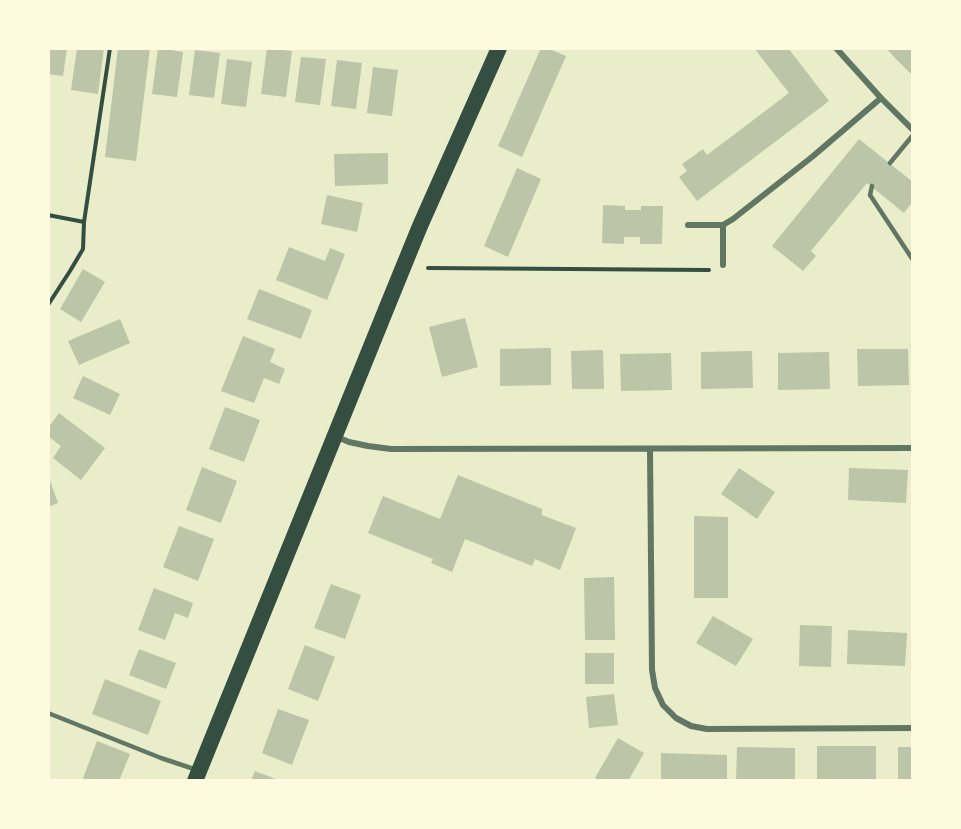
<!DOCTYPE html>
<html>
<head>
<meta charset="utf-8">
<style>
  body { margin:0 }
  #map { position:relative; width:961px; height:829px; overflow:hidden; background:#e9edc9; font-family:Manrope,sans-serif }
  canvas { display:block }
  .frame { position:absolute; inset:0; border:50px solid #fefae0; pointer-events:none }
</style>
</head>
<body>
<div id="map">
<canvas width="961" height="829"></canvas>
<div class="frame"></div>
</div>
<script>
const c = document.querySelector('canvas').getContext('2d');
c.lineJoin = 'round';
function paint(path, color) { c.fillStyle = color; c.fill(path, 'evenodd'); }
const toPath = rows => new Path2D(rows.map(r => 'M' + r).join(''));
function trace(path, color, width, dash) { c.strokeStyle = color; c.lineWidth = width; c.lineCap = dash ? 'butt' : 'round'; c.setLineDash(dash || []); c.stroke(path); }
const building = toPath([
  [48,48,67,48,63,76,48,74],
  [77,48,104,48,98,94,71,90],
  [118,48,150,48,136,161,105,157],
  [158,48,183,52,177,97,152,94],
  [267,48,292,51,286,97,261,94],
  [541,48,547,48,566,56,522,157,498,146],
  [754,48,788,48,829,101,697,201,679,177,687,171,682,164,703,149,707,155,789,93],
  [886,48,913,48,913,76,895,58],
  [195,50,220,53,214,98,189,95],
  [301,57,326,59,320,105,295,102],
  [227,59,252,62,246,107,221,104],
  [337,60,362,63,356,109,331,106],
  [373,67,398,70,392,116,367,113],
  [859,139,913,182,913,201,904,213,867,183,811,251,816,256,803,271,772,246],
  [388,153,388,184,335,186,334,154],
  [517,168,541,179,508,257,484,246],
  [327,195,363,203,357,232,321,224],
  [603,205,625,206,625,210,641,210,641,206,663,206,662,244,640,244,640,237,624,237,624,244,602,243],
  [289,247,325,261,330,248,345,254,327,300,276,280],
  [83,269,105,282,81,322,60,309],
  [259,289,312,310,301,339,247,319],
  [465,318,478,367,442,377,429,327],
  [120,319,130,343,79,365,68,341],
  [243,336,275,349,270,362,285,369,279,384,264,378,254,403,221,391],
  [551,348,551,385,500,386,500,349],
  [857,349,908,349,909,385,858,386],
  [603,350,604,389,572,389,571,351],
  [752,351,753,388,701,389,701,352],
  [829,352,830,389,778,390,778,353],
  [671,353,672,390,621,391,620,354],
  [83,376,120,394,110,415,73,398],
  [225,407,260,420,244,462,209,449],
  [59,413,105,448,81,480,53,458,61,446,48,436,48,428],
  [202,467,237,481,221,523,186,510],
  [739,468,775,492,757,519,721,494],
  [849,468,908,470,906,503,848,500],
  [48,475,58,503,48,507],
  [458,475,542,509,542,515,576,528,560,570,535,559,532,566,465,539,452,572,431,563,433,559,368,533,383,496,440,519],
  [694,516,728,517,728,598,694,598],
  [179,526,214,539,198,581,163,567],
  [614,577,615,640,585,640,584,578],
  [331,584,361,595,345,639,314,628],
  [154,588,193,603,188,618,175,613,165,640,138,630],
  [713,616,753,639,736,666,696,643],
  [800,625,832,626,831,667,799,666],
  [848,630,907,633,905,666,847,664],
  [305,645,335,657,318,701,288,689],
  [139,649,176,663,166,689,129,675],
  [585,653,614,653,614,684,585,684],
  [105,679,161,701,148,735,92,714],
  [614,694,618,725,589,728,586,697],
  [278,709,309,720,292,765,262,753],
  [618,738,644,753,628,781,600,781,595,778],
  [97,741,130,754,119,781,82,781],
  [817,746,876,746,876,779,817,779],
  [737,747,795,748,795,781,736,781],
  [898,747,913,747,913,780,898,780],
  [661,753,727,755,727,781,661,781],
  [255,771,281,781,251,781]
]);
const path = toPath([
  [48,215,84,222,83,249,70,271,48,305],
  [84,222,110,48],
  [428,268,709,270]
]);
const service = toPath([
  [890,163,913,135],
  [872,186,870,195,913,260],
  [48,713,161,758,197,770]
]);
const minor = toPath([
  [836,48,881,98,913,130],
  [688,225,723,225,733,219,812,157,881,98],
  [723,225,723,265],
  [337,437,349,442,368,446,391,449,913,448],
  [650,449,652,670,655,688,663,705,676,718,691,726,707,729,913,728]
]);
const trunk = toPath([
  [195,781,389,302,420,226,499,48]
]);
paint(building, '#bcc5a7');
trace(path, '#344e41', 4);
trace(service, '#617663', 4.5);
trace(minor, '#617663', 6);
trace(trunk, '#344e41', 16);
</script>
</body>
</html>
